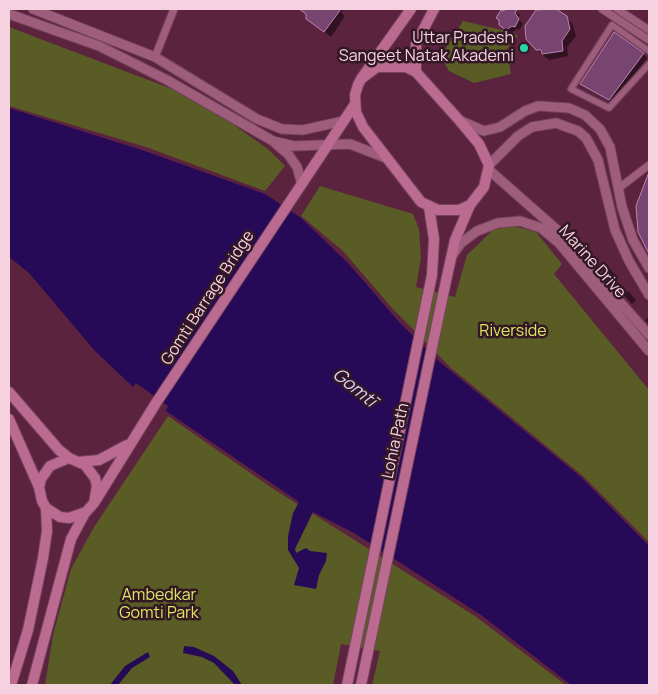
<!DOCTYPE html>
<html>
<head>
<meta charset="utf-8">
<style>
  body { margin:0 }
  #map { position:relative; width:658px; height:694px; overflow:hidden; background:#5c233f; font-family:Manrope,sans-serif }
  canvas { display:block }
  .frame { position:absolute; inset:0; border:10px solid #f6d1e0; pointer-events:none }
</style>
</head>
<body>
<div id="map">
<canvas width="658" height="694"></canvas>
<div class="frame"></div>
</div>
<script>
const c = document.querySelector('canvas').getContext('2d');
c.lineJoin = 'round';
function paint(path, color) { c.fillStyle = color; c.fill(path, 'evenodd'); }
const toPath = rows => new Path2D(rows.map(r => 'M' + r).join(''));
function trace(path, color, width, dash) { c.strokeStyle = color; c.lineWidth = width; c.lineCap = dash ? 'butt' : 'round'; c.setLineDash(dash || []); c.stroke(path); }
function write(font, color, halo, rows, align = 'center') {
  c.font = font + ' Manrope,sans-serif'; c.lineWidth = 5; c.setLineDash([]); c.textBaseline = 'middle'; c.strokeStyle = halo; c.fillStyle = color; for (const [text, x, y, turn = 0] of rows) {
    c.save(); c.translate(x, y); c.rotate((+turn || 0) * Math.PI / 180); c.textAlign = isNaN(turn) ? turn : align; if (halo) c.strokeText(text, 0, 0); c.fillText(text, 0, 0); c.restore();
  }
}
const green = toPath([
  [463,21,511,32,518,36,512,41,507,50,511,74,474,83,449,71,443,61,444,51],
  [9,27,172,89,231,123,268,149,285,166,265,191,146,147,9,106],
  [320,186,413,214,419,229,421,258,416,287,455,297,467,255,493,230,513,226,536,232,562,264,554,274,649,390,649,542,583,476,451,368,392,308,343,251,301,216],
  [168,416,272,488,475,616,566,685,372,685,380,651,341,644,333,685,45,685,53,635,71,569,94,527]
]);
const water = toPath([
  [9,108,145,151,265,194,300,217,348,263,400,323,441,363,581,477,649,546,649,685,571,685,481,615,354,533,313,512,295,549,296,553,306,548,310,551,327,553,326,561,319,575,316,589,294,585,299,568,288,550,288,536,293,513,299,502,166,411,168,406,136,383,133,387,95,351,29,273,9,257],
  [184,646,194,647,214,656,233,671,242,685,235,685,214,663,202,657,183,653],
  [148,652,150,657,132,668,118,685,110,685,125,666]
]);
const shadow = toPath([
  [307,9,344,9,341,12,345,16,331,37,308,19,309,17,305,12],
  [511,9,520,15,518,18,523,24,519,30,517,29,511,33,500,25],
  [554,9,572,23,576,36,567,47,568,56,549,60,537,50,537,11],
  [643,54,647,58,613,103,581,84],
  [649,178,649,249,639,232,646,181],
  [610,269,618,278,614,282,605,273],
  [628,291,636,300,632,304,624,295],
  [649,317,649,324,645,320]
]);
const building = toPath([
  [299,9,341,9,324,32,306,19,306,14,299,9],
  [505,9,517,9,515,13,519,19,515,27,512,26,506,30,499,25,499,20,496,18,501,10,504,11,505,9],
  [556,9,567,16,570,29,562,41,563,51,542,54,541,50,536,50,526,39,525,26,536,10,556,9],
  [614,32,644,53,609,100,580,84,614,32],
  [649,172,649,254,638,232,636,206,649,172]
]);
const pedestrian = toPath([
  [649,51,612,25,571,89,609,108,649,64]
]);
const minor = toPath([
  [602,9,649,40],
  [617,9,649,30],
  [155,57,174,9],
  [619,188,649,165]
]);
const tertiary = toPath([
  [33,9,155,57,257,119,282,129,303,130,343,121],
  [9,14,99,46,167,80,273,141,294,146,350,144,386,158],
  [461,121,484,131,500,127,525,111,538,106,569,108,585,115,600,129,610,147,622,207,633,240,649,268],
  [275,143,288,154,297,167,301,181],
  [489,165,518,136,532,127,556,123,578,131,586,138,598,160,615,230,629,261,649,295],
  [489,170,556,229,649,335],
  [452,256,461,243,477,231,498,223,520,221,541,228,559,243,649,351]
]);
const secondary = toPath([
  [416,72,416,44,434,9],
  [361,79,377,67,406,67,416,72,459,120,479,144,489,165,484,187,470,205,459,210,438,210,421,202,363,127,356,112,355,95,358,85,361,79,411,9],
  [9,392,59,450,69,458,85,465,95,478,97,486,94,503,86,512,69,518,60,517,46,508,42,501,39,487,41,479,50,466,69,458],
  [9,419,39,487],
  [78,462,99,460,127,445],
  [94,503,156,403,355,104],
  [11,685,28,630,43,558,47,531,46,508],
  [32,685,71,539,85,513],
  [347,685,432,275,434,239,429,207],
  [361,685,446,281,455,240,470,205]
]);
const markers = [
  [524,48,5,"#29d5ad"]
];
const poiNames = [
  ["Uttar Pradesh",514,39],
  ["Sangeet Natak Akademi",514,57]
];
const streetNames = [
  ["Marine Drive",592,262,48],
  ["Gomti Barrage Bridge",208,298,-57],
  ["Lohia Path",396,441,-78]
];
const parkNames = [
  ["Riverside",513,332],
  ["Ambedkar",159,596],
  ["Gomti Park",159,614]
];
const waterNames = [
  ["Gomtī",354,388,39]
];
paint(green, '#595c25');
paint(water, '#270a57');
paint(shadow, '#0007');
paint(building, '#774570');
trace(building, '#bb84b3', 1);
trace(pedestrian, '#76435e', 8);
trace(minor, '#76435e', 9);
trace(tertiary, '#76435e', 11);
trace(secondary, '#76435e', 12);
trace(pedestrian, '#9e5e7b', 5.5);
trace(minor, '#9e5e7b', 7);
trace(tertiary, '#9e5e7b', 9);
trace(secondary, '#ba6b8f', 10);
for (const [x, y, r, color] of markers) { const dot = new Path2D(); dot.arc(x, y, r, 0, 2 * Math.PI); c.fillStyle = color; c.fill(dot); trace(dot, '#321824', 2); }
write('16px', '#f6d1e0', '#321824', poiNames, 'right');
write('16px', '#f6d1e0', '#321824', streetNames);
write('16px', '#dee560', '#321824', parkNames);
write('italic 18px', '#d5cefb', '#321824', waterNames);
</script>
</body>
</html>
